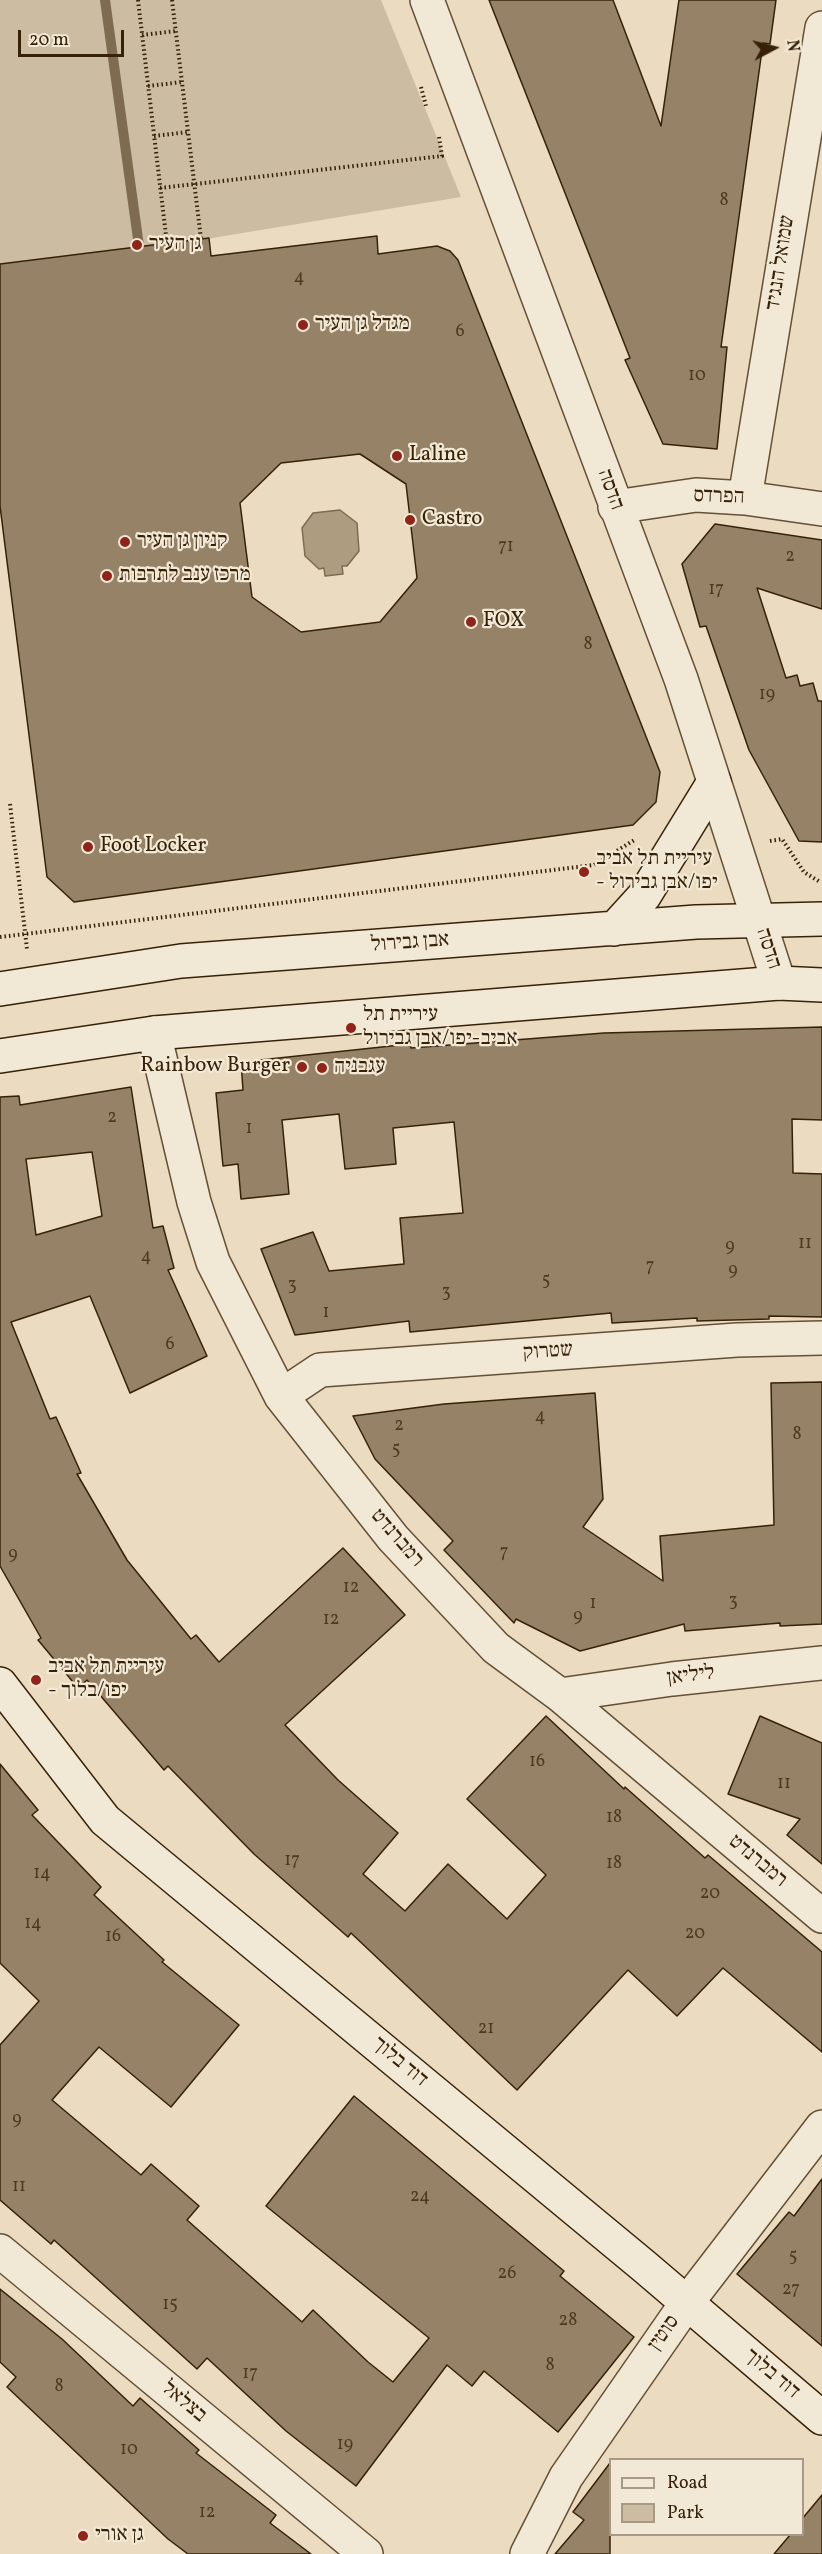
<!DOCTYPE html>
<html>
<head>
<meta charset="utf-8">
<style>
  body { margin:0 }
  #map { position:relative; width:822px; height:2554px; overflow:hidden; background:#ebdbc0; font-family:Vollkorn,serif }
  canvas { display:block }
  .legend { position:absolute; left:609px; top:2458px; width:195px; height:78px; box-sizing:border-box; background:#f2e8d6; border:2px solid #a79983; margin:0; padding:8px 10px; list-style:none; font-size:18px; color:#372207 }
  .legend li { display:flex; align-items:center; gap:12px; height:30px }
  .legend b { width:30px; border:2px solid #a79983 }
  .north { position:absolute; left:744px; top:18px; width:60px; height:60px; -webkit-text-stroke:4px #f2e8d6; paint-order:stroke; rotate:83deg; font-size:16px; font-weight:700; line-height:24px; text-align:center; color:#372207 }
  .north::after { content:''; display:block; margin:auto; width:21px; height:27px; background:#372207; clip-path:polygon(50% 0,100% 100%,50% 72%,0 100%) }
  .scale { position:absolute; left:18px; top:30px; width:106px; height:27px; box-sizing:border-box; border:3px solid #372207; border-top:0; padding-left:8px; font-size:18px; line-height:21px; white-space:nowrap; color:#372207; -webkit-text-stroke:4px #f2e8d6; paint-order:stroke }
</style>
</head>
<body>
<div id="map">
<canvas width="822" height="2554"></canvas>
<ul class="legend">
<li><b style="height:8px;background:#f2e8d6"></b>Road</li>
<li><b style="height:16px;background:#ccbca1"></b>Park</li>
</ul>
<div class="north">N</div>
<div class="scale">20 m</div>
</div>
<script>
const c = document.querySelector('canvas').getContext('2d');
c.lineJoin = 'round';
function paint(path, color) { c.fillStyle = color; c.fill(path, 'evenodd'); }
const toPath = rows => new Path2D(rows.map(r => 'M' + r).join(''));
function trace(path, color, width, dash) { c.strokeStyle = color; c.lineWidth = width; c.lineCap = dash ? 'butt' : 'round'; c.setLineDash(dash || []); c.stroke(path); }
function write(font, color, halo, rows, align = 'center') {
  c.font = font + ' Vollkorn,"Frank Ruhl Libre",serif'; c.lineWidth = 4.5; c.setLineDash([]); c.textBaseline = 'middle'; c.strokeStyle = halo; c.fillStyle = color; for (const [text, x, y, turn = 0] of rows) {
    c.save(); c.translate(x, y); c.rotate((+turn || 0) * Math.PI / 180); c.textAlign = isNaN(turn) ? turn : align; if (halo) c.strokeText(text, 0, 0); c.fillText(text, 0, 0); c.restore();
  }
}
const green = toPath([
  [0,0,381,0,461,197,0,273]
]);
const water = toPath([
  [340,510,357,523,359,551,347,566,342,566,343,574,325,576,324,568,319,569,305,556,302,528,313,513,340,510]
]);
const stream = toPath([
  [105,0,139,246]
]);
const building = toPath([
  [489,0,613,0,661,126,679,0,776,0,770,44,763,43,721,347,727,347,717,449,663,444,625,360,630,358,489,0],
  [377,236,378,254,437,246,450,251,458,260,660,772,656,802,633,825,74,902,47,877,0,506,0,264,209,238,211,256,377,236],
  [360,454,406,484,417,578,380,622,301,632,252,597,240,503,281,463,360,454],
  [715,524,822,540,822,609,757,588,786,678,797,675,800,686,813,683,818,701,822,701,822,842,799,841,749,750,706,626,700,627,682,564,715,524],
  [822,1027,822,1120,792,1119,793,1173,822,1174,822,1317,769,1316,769,1319,697,1321,697,1318,612,1323,611,1313,410,1332,409,1321,295,1335,261,1249,313,1232,329,1271,404,1264,400,1218,463,1213,454,1122,393,1128,396,1164,345,1169,339,1114,282,1120,289,1194,241,1199,238,1164,223,1166,216,1093,243,1090,241,1062,410,1044,411,1048,604,1033,822,1027],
  [131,1087,153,1228,163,1226,174,1268,168,1270,207,1356,130,1393,90,1296,11,1322,50,1419,56,1417,81,1473,77,1474,127,1560,191,1639,196,1635,219,1662,343,1548,405,1615,285,1725,338,1780,398,1833,363,1874,405,1911,448,1864,507,1919,546,1875,467,1799,546,1716,624,1789,625,1787,705,1858,708,1855,822,1952,822,2052,723,1968,677,2016,628,1970,517,2090,351,1933,348,1937,254,1854,168,1766,164,1770,87,1680,78,1688,38,1640,41,1638,0,1566,0,1097,19,1096,20,1105,131,1087],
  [92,1152,102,1216,36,1235,26,1159,92,1152],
  [822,1382,822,1624,780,1626,780,1623,685,1631,684,1624,580,1651,516,1619,514,1623,444,1550,453,1541,375,1459,353,1416,444,1404,595,1393,603,1499,583,1527,663,1581,660,1536,774,1525,771,1383,822,1382],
  [760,1716,822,1743,822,1864,787,1835,800,1819,728,1794,760,1716],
  [0,1764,38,1810,32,1815,101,1887,94,1895,164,1960,162,1962,239,2025,171,2107,99,2047,52,2100,141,2175,151,2164,199,2206,187,2220,302,2322,313,2310,368,2362,393,2382,429,2338,266,2206,354,2096,564,2271,560,2276,634,2337,558,2432,484,2371,472,2386,447,2365,356,2486,286,2431,207,2358,197,2369,54,2240,51,2244,0,2200,0,2045,39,2001,0,1963,0,1764],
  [822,2179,822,2346,737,2274,789,2212,794,2216,822,2179],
  [0,2289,62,2339,133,2406,140,2398,199,2450,196,2453,276,2515,270,2523,311,2554,188,2554,168,2539,7,2387,16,2377,0,2362,0,2289],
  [610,2463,610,2554,555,2554,584,2520,573,2512,610,2463],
  [822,2495,822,2554,774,2554,790,2535,802,2535,802,2519,822,2495]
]);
const path = toPath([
  [138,0,167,244],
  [172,0,201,239],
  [142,35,176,31],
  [148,86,182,82],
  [421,87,426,106],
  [154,136,188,132],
  [160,188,442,156,439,137],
  [10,804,27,949],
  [770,841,782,839,804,872,820,882],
  [0,937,594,865,636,839]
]);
const street = toPath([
  [427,0,681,679,779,983],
  [745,498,822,28],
  [615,507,696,495,745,498,822,509],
  [154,1033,194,1202,213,1262,281,1396,393,1538,496,1648,560,1695,822,1916],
  [281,1396,320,1370,737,1340,822,1338],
  [560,1695,672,1679,822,1663],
  [0,2251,366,2554],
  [527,2554,566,2477,686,2304,822,2127]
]);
const secondary = toPath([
  [614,929,644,896,714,782],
  [0,989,181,961,696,922,822,919],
  [0,1056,154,1033,779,983,822,985],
  [0,1684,105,1820,645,2267,822,2418]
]);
const markers = [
  [137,245,6,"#8f2418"],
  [303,325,6,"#8f2418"],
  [397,456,6,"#8f2418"],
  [410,520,6,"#8f2418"],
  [125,542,6,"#8f2418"],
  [107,576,6,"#8f2418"],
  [471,622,6,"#8f2418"],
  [88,847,6,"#8f2418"],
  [584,872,6,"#8f2418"],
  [351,1028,6,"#8f2418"],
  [302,1067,6,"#8f2418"],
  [322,1068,6,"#8f2418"],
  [36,1680,6,"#8f2418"],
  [83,2536,6,"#8f2418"]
];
const numberNames = [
  ["8",724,202],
  ["4",299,279],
  ["6",460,333],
  ["10",697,377],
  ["71",506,548],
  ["2",790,558],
  ["17",716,591],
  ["8",588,646],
  ["19",767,696],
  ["2",112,1119],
  ["1",249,1130],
  ["11",805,1245],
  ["9",730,1248],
  ["4",146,1258],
  ["7",650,1268],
  ["9",733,1272],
  ["5",546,1282],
  ["3",292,1287],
  ["3",446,1294],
  ["1",326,1314],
  ["6",170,1346],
  ["4",540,1418],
  ["2",399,1427],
  ["8",797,1436],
  ["5",396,1451],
  ["7",504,1554],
  ["9",13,1556],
  ["12",351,1589],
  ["3",733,1603],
  ["1",593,1605],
  ["9",578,1618],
  ["12",331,1621],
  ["16",537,1763],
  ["11",784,1785],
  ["18",614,1819],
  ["17",292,1862],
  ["18",614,1865],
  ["14",42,1875],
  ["20",710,1895],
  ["14",33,1925],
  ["20",695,1935],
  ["16",113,1938],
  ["21",486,2030],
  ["9",17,2121],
  ["11",19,2188],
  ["24",420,2198],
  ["5",793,2258],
  ["26",507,2275],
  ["27",791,2291],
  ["15",170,2306],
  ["28",568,2322],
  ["8",550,2367],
  ["17",250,2375],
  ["8",59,2388],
  ["19",345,2446],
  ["10",129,2451],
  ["12",207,2514]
];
const poiNames = [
  ["גן העיר",149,245],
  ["מגדל גן העיר",315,325],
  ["Laline",409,456],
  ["Castro",422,520],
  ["קניון גן העיר",137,542],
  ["מרכז ענב לתרבות",119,576],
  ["FOX",483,622],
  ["Foot Locker",100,847],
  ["עיריית תל אביב",596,860],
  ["- יפו/אבן גבירול",596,884],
  ["עיריית תל",363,1016],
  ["אביב-יפו/אבן גבירול",363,1040],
  ["Rainbow Burger",290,1067,"right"],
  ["עגבניה",334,1068],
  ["עיריית תל אביב",48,1668],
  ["- יפו/בלוך",48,1692],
  ["גן אורי",95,2536]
];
const streetNames = [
  ["שמואל הנגיד",782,263,-81],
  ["הדסה",609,490,70],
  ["הפרדס",719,498,2],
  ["אבן גבירול",410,944,-4],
  ["הדסה",767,949,72],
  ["שטרוק",548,1353,-4],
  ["רמברנדט",396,1539,49],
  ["ליליאן",691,1677,-7],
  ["רמברנדט",757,1862,40],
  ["דוד בלוך",399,2063,40],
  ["סוטין",665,2334,-55],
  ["דוד בלוך",771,2375,40],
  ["בצלאל",183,2403,40]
];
paint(green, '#ccbca1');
paint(water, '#ae9c81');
trace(water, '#7e6b50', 1.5);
trace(stream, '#7e6b50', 10);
paint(building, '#958267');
trace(building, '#372207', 1.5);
trace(street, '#645035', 36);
trace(secondary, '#372207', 36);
trace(path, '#372207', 4, [1.5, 3]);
trace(street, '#f2e8d6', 33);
trace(secondary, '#f2e8d6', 33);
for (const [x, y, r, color] of markers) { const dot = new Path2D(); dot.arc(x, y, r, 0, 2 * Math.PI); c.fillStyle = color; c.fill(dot); trace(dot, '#f2e8d6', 2); }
write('18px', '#4e3a1f', null, numberNames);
write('21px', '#372207', '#f2e8d6', poiNames, 'left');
write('21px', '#372207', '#f2e8d6', streetNames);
</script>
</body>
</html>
